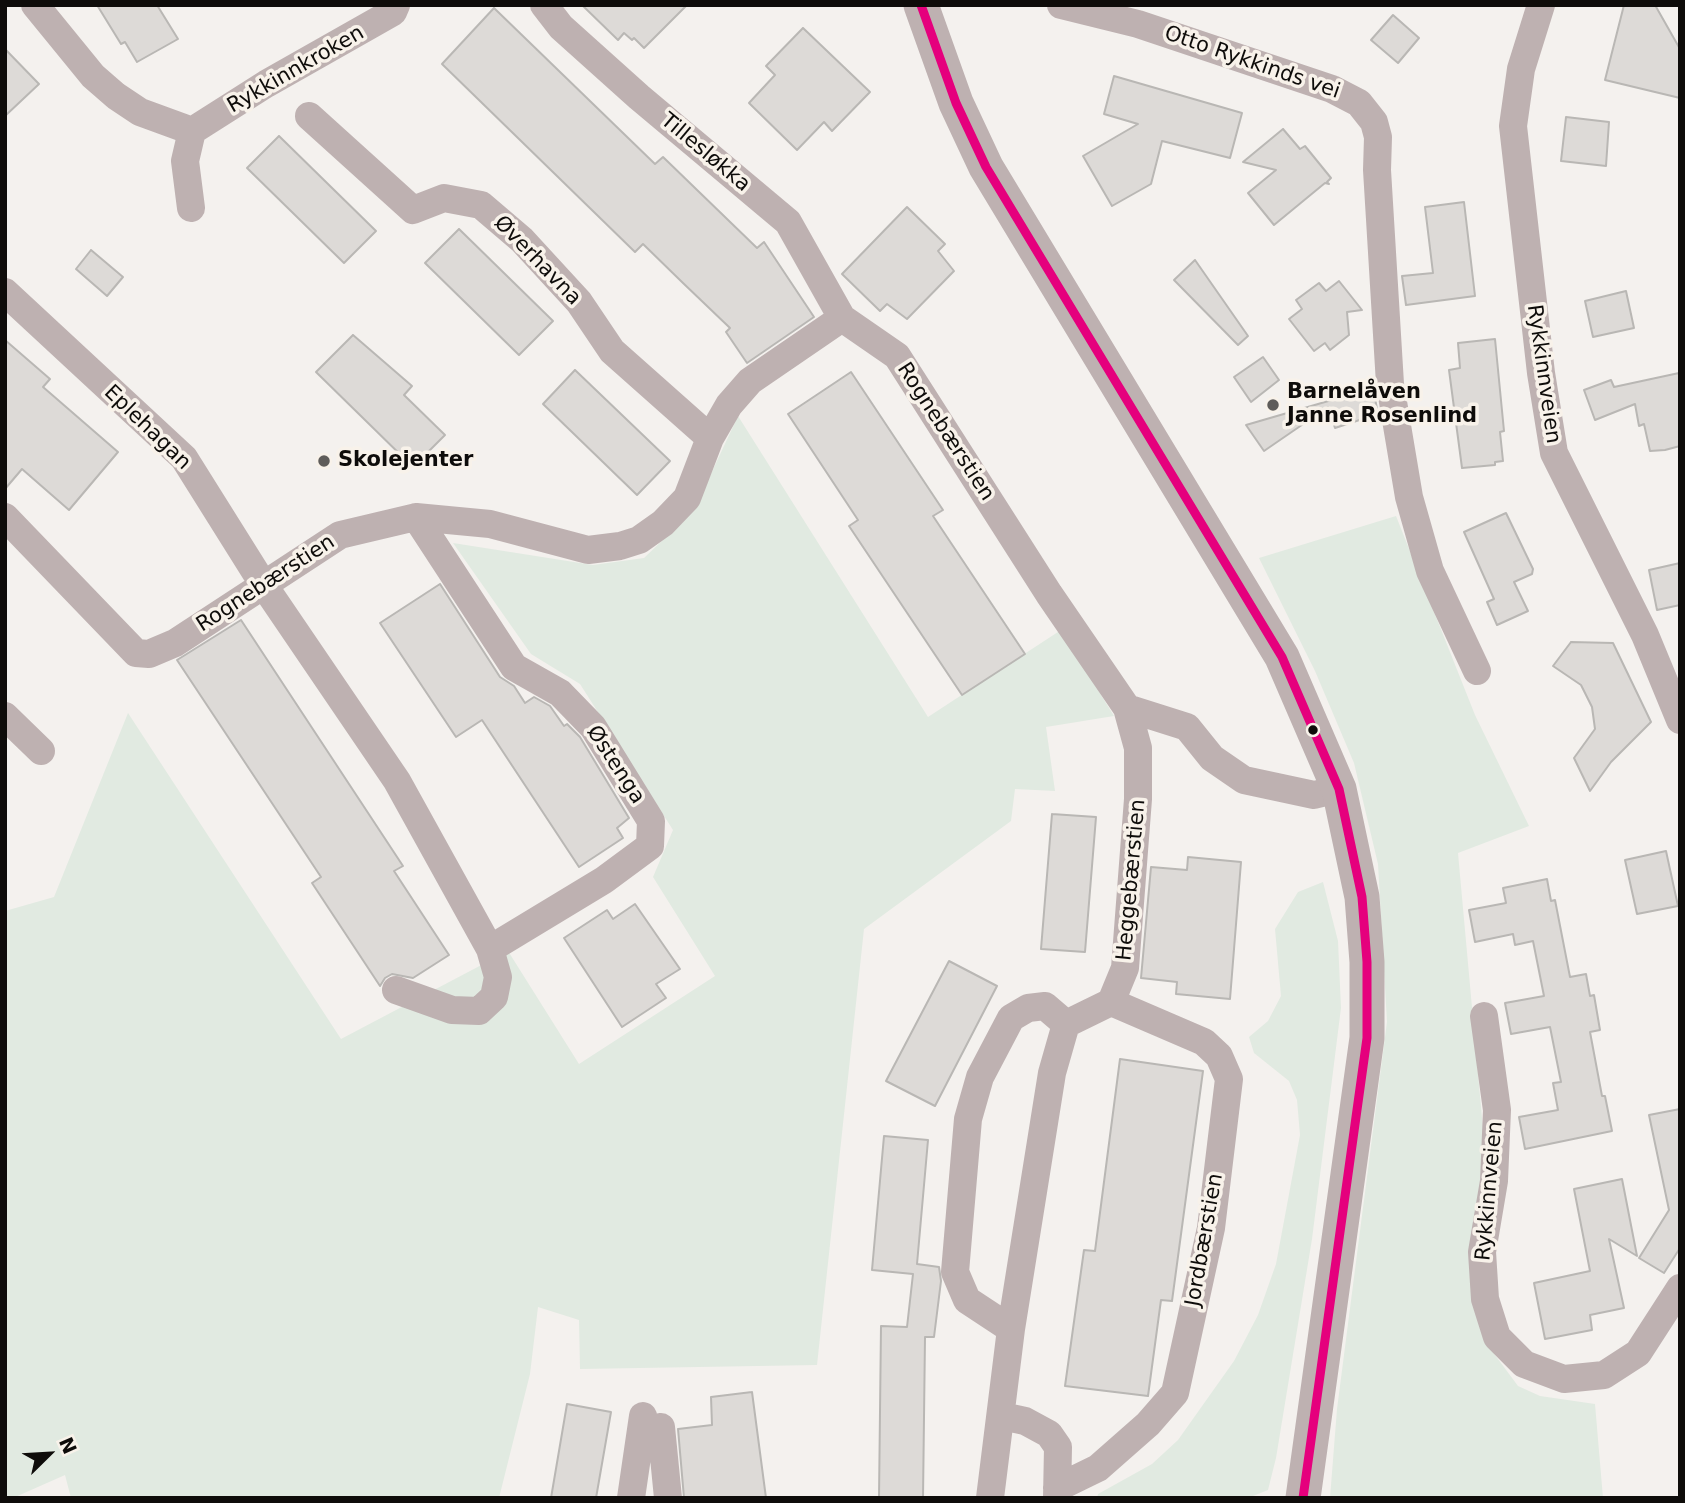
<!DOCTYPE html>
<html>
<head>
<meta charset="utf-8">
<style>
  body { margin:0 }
  #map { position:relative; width:1685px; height:1503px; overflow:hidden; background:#f4f1ee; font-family:"DejaVu Sans",sans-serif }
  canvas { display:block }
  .frame { position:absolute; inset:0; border:7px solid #0e0c0a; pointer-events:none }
  .north { position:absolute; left:14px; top:1419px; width:70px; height:70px; -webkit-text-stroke:5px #f8f2ea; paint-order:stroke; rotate:66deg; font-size:19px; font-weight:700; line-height:28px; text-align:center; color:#0e0c0a }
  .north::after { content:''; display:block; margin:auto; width:24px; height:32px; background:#0e0c0a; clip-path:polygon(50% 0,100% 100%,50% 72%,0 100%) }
</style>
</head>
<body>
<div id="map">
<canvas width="1685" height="1503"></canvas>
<div class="frame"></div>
<div class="north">N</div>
</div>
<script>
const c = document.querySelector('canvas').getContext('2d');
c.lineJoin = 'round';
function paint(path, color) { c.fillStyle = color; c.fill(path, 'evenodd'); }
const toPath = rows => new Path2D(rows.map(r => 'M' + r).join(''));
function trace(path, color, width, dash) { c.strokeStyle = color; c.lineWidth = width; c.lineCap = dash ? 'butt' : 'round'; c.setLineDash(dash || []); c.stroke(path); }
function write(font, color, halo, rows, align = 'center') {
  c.font = font + ' "DejaVu Sans",sans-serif'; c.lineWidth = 7; c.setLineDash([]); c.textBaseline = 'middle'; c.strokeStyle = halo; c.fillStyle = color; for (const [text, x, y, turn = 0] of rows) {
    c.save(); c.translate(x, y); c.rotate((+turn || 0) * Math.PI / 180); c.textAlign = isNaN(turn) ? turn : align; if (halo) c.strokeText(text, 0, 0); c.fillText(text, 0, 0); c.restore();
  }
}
const green = toPath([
  [738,416,928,717,1061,630,1114,716,1046,727,1055,791,1015,789,1011,821,864,929,817,1365,580,1369,579,1320,538,1307,530,1374,499,1498,71,1498,65,1475,13,1498,5,1498,5,911,54,897,128,713,341,1039,508,951,579,1064,715,976,653,877,673,830,580,684,531,654,453,543,593,565,644,558,694,510],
  [1396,516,1475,715,1529,826,1458,853,1483,1129,1478,1319,1495,1355,1518,1386,1540,1396,1595,1404,1603,1498,1330,1498,1337,1409,1387,1022,1378,864,1354,763,1315,671,1259,558],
  [1323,882,1338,941,1341,1008,1312,1239,1276,1458,1268,1490,1248,1498,1097,1498,1098,1494,1152,1464,1178,1440,1234,1361,1258,1315,1276,1264,1300,1135,1297,1100,1289,1081,1254,1053,1249,1037,1268,1021,1281,996,1275,929,1298,892]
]);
const building = toPath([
  [97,5,157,5,178,39,137,62,125,42,121,44,97,5],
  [582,5,687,5,644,48,634,38,632,40,624,33,618,40,582,5],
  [1624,5,1655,5,1680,49,1680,98,1605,80,1624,5],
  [494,8,655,164,663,157,757,248,764,242,814,317,747,363,726,332,730,328,683,283,643,244,635,252,442,64,494,8],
  [1393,15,1419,38,1398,63,1371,40,1393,15],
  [803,28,870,92,832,131,824,122,797,150,749,103,775,75,766,66,803,28],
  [5,49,39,84,5,116,5,49],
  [1114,76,1242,113,1230,158,1162,141,1151,184,1112,206,1083,156,1138,124,1104,114,1114,76],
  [1566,117,1609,122,1606,166,1561,161,1566,117],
  [1283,129,1300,149,1305,146,1331,178,1327,182,1329,184,1325,183,1274,225,1248,193,1276,170,1243,162,1283,129],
  [279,136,376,231,344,263,247,168,279,136],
  [1464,202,1475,296,1406,305,1402,276,1433,273,1425,207,1464,202],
  [907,207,945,244,938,251,954,271,907,319,887,304,880,311,842,274,907,207],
  [459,229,553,321,519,355,425,263,459,229],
  [91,250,123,277,107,296,76,269,91,250],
  [1195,260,1248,336,1238,345,1174,280,1195,260],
  [1339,281,1362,310,1347,312,1349,335,1330,350,1325,343,1314,351,1289,319,1302,309,1296,300,1319,283,1326,291,1339,281],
  [1626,291,1634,328,1593,337,1585,301,1626,291],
  [353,335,412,386,404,395,445,435,413,467,316,372,353,335],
  [1495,339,1504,431,1500,432,1503,461,1495,462,1495,465,1462,468,1449,370,1460,368,1458,343,1495,339],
  [5,340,50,379,43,387,118,452,69,510,22,469,5,489,5,340],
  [1263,357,1279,380,1251,402,1234,377,1263,357],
  [575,370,670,461,637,495,543,404,575,370],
  [851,372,943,510,933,516,1025,654,962,695,849,526,858,520,788,414,851,372],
  [1679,373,1680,446,1665,450,1650,451,1644,424,1639,426,1635,404,1595,420,1584,390,1611,380,1614,387,1679,373],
  [1373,388,1378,414,1335,428,1328,407,1264,451,1246,425,1373,388],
  [1506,513,1533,569,1532,574,1514,582,1528,611,1497,625,1487,602,1494,599,1464,532,1506,513],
  [1680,563,1680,605,1657,610,1649,570,1680,563],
  [440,584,500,677,514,686,525,703,534,697,550,706,564,726,567,724,580,737,629,818,617,828,623,838,579,867,482,720,456,737,380,623,440,584],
  [241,620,403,866,394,871,449,955,413,978,392,974,385,978,380,986,312,883,321,877,177,660,241,620],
  [1571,642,1613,643,1651,722,1611,762,1590,791,1574,758,1595,729,1592,707,1581,685,1553,666,1571,642],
  [1052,814,1096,817,1085,952,1041,949,1052,814],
  [1666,851,1678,906,1637,914,1625,860,1666,851],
  [1188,857,1241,862,1230,999,1176,994,1177,982,1141,978,1151,867,1187,870,1188,857],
  [1547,879,1551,901,1555,900,1570,977,1586,974,1590,996,1594,995,1600,1030,1590,1032,1602,1096,1605,1096,1612,1131,1525,1149,1519,1117,1558,1110,1553,1083,1561,1082,1550,1027,1511,1034,1505,1003,1544,996,1533,941,1515,945,1513,934,1475,942,1469,910,1506,903,1503,888,1547,879],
  [635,904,680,969,656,984,666,998,622,1027,564,938,607,910,613,919,635,904],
  [949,961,997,986,935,1106,886,1081,949,961],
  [1120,1059,1203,1071,1172,1301,1161,1300,1148,1396,1065,1386,1084,1250,1095,1251,1120,1059],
  [1680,1109,1680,1248,1664,1273,1639,1258,1669,1210,1649,1115,1680,1109],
  [884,1136,928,1140,917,1264,939,1267,941,1281,934,1337,925,1337,923,1498,879,1498,881,1326,907,1327,913,1274,872,1270,884,1136],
  [1622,1179,1637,1256,1609,1239,1624,1308,1590,1315,1592,1330,1545,1339,1534,1283,1590,1271,1574,1189,1622,1179],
  [752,1392,766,1498,684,1498,678,1429,712,1425,711,1397,752,1392],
  [567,1404,611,1412,596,1498,551,1498,567,1404]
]);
const minor = toPath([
  [35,5,93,76,116,96,140,112,192,131,266,84,393,12,396,5],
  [544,5,561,27,639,97,788,222,842,318],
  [1061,5,1138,24,1332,89,1359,103,1374,122,1378,137,1377,170,1390,384,1409,497,1430,571,1477,671],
  [1541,5,1521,69,1513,126,1541,373,1554,453,1645,635,1680,720],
  [309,116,413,210,444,198,481,205,522,240,579,302,612,351,710,438],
  [191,208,185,161,192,131],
  [5,292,184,458,263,584,397,781,490,949,498,977,494,997,479,1011,452,1010,396,990],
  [5,517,136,653,149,654,175,643,340,535,416,517,490,524,588,550,620,546,639,540,663,523,687,498,710,438,729,405,750,381,842,318,897,356,1049,594,1127,708,1138,748,1138,799,1125,968,1111,1002,1066,1024,1052,1073,1011,1329,990,1498],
  [416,517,514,667,560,693,593,727,651,821,650,846,604,880,490,949],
  [1127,708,1187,727,1212,758,1244,780,1314,795,1339,789],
  [5,716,41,751],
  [1484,1016,1497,1110,1494,1181,1482,1252,1485,1299,1497,1337,1524,1364,1564,1379,1604,1375,1638,1353,1680,1288],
  [1011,1329,967,1300,955,1272,968,1119,980,1077,1011,1018,1028,1008,1045,1006,1066,1024],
  [1002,1416,1025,1421,1049,1434,1058,1447,1057,1498],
  [661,1427,668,1498],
  [1057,1488,1098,1468,1148,1424,1175,1393,1211,1228,1229,1079,1219,1056,1204,1042,1111,1002],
  [631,1498,643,1416]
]);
const tertiary = toPath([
  [921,5,956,103,986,167,1282,657,1339,789,1362,897,1367,962,1367,1038,1303,1498]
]);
const bus1 = toPath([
  [921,5,956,103,986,167,1282,657,1339,789,1362,897,1367,962,1367,1038,1303,1498]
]);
const markers = [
  [1273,405,7,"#5e5c5a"],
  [324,461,7,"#5e5c5a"],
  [1313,730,6,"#0e0c0a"]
];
const streetNames = [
  ["Otto Rykkinds vei",1252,63,19],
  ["Rykkinnkroken",296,70,-30],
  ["Tillesløkka",705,153,40],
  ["Øverhavna",537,261,46],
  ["Rykkinnveien",1543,374,82],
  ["Eplehagan",147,428,44],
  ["Rognebærstien",945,432,57],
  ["Rognebærstien",266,584,-33],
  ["Østenga",615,765,57],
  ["Heggebærstien",1132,880,-85],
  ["Rykkinnveien",1490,1191,-85],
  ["Jordbærstien",1205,1240,-80]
];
const poiNames = [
  ["Barnelåven",1287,393],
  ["Janne Rosenlind",1287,417],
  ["Skolejenter",338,461]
];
paint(green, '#e1eae1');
paint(building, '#dddad7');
trace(building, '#b9b7b4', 2);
trace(minor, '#beb1b1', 28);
trace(tertiary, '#beb1b1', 35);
trace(bus1, '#e5007d', 9);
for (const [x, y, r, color] of markers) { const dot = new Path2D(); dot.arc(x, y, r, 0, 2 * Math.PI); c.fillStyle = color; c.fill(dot); trace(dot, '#f8f2ea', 2.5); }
write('21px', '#0e0c0a', '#f8f2ea', streetNames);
write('bold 21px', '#0e0c0a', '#f8f2ea', poiNames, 'left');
</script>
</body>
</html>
